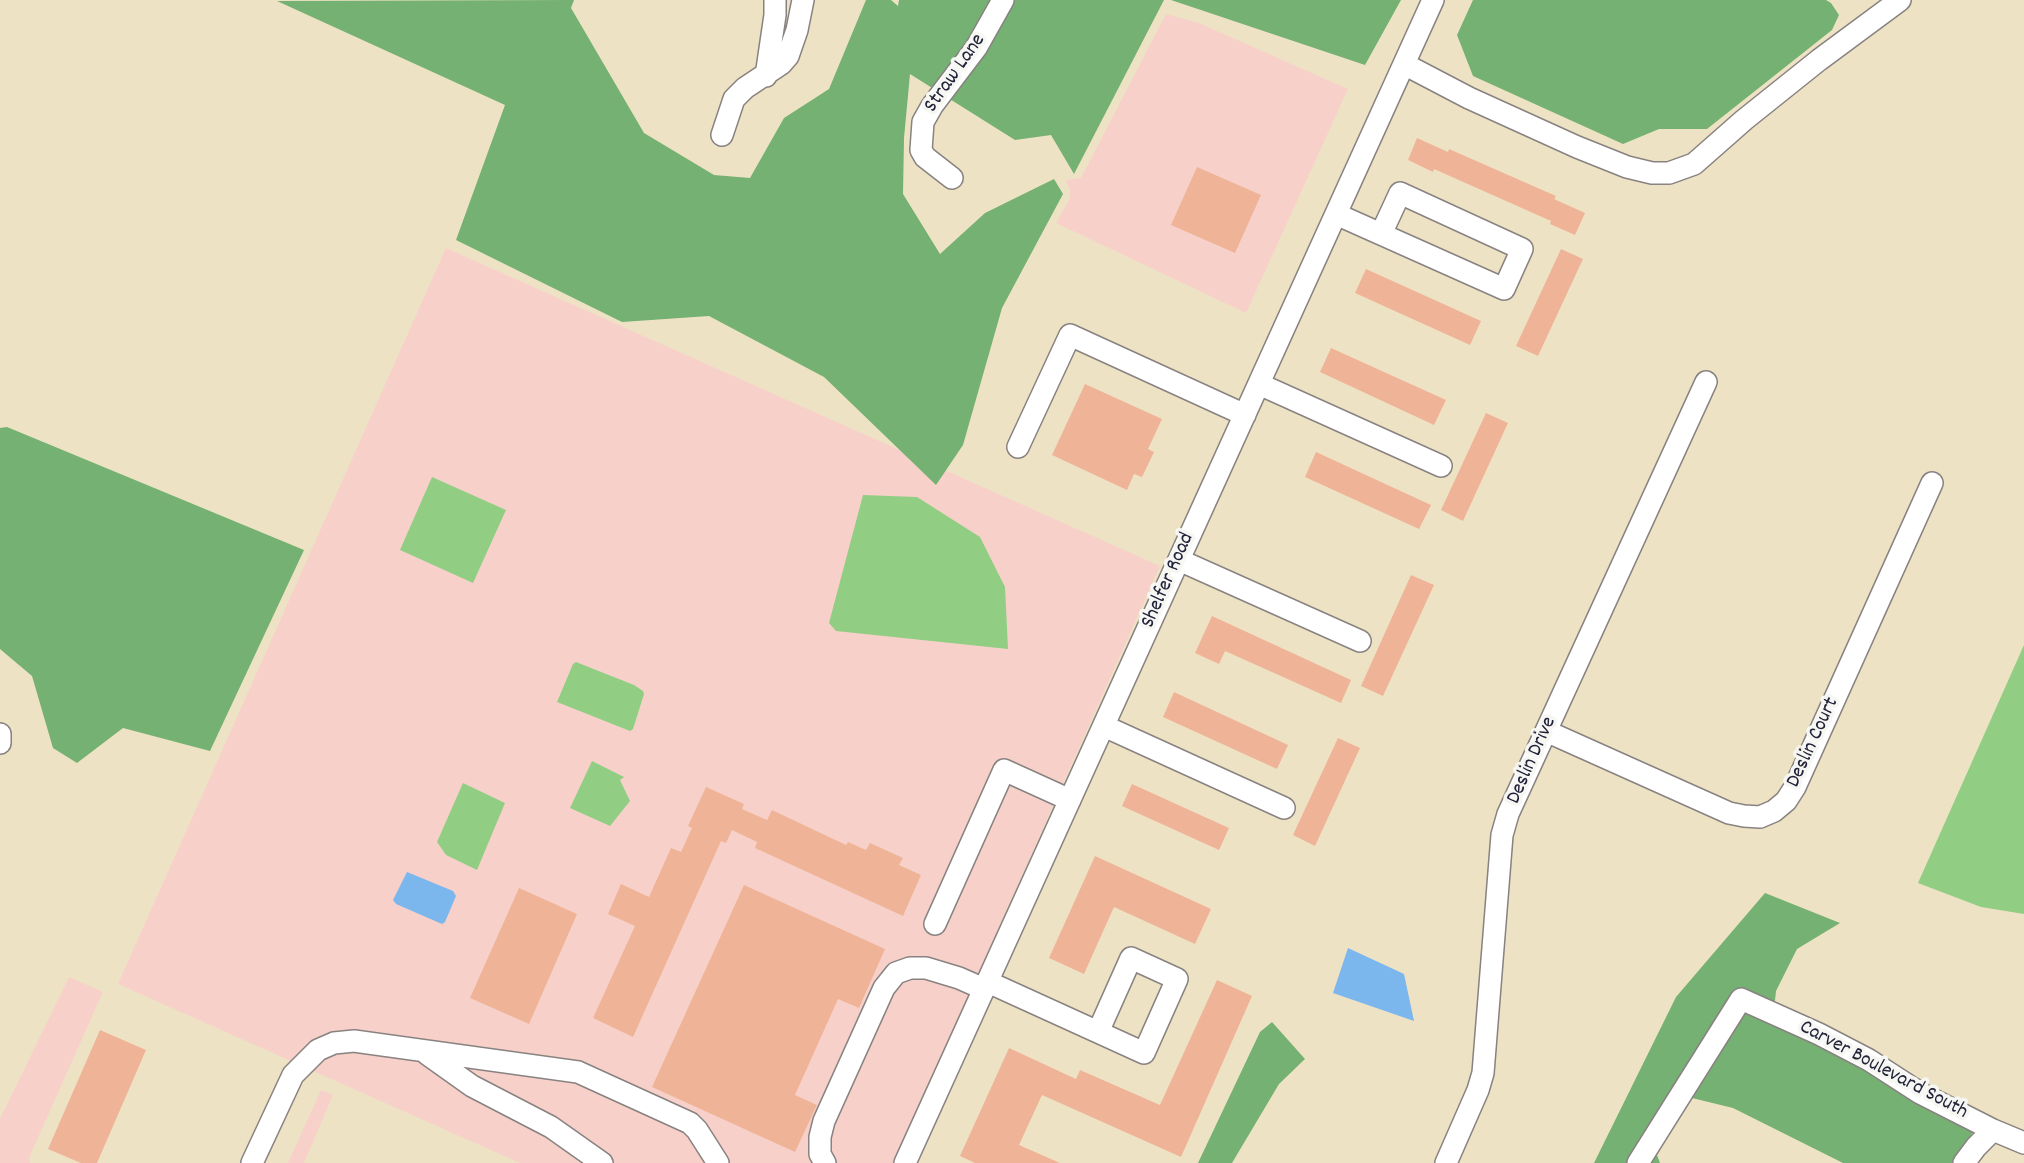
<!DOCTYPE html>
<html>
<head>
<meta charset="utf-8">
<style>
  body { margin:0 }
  canvas { display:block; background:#eee2c4 }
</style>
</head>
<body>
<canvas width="2024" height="1163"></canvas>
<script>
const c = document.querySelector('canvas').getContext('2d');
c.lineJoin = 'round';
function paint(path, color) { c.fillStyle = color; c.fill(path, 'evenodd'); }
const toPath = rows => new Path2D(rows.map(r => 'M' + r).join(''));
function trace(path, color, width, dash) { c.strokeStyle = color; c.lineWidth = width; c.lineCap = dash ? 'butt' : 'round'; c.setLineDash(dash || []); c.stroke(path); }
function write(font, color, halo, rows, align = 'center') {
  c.font = font + ' Dekko,sans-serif'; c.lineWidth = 7; c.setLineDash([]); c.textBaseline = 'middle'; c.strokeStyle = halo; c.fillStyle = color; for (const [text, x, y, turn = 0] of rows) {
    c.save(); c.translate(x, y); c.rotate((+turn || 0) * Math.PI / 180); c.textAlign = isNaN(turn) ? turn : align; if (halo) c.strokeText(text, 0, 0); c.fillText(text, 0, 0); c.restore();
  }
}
const built = toPath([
  [1166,14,1199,23,1348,89,1246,313,1056,223,1070,198,1070,189,1066,182,1067,180,1081,178],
  [446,248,1160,566,894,1163,520,1163,118,984],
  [69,977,103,992,29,1158,30,1163,0,1163,0,1119],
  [321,1090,333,1095,304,1163,288,1163]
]);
const green = toPath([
  [432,477,506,510,473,583,400,550],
  [863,495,917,497,980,537,1005,587,1008,649,836,631,829,623],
  [2024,645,2024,914,1981,907,1918,883],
  [576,662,634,685,643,691,644,694,633,729,630,731,557,702,573,664],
  [592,761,624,777,620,780,630,801,610,826,570,808],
  [463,783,505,803,477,870,446,855,437,842]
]);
const forest = toPath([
  [574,0,571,8,644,133,714,175,750,178,784,118,829,89,866,0,891,0,898,6,899,0,1164,0,1074,174,1051,135,1015,140,910,74,904,138,903,194,940,254,985,213,1054,179,1063,194,1002,308,963,445,936,485,824,377,709,316,622,322,456,240,505,105,277,1],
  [1171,0,1401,0,1365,65],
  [1473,0,1826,0,1831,3,1839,15,1832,30,1707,129,1659,129,1623,144,1473,76,1457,35],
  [7,427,304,550,210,751,123,728,77,763,53,748,32,676,0,649,0,428],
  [1765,893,1840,923,1797,949,1776,991,1773,1019,1834,1054,1980,1119,1956,1163,1843,1163,1733,1108,1688,1097,1657,1155,1660,1163,1594,1163,1676,997],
  [1272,1022,1305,1059,1279,1084,1232,1163,1198,1163,1260,1032]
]);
const water = toPath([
  [407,872,453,891,456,896,445,922,442,924,396,904,393,900],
  [1348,948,1404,974,1414,1021,1333,993]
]);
const building = toPath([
  [1417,138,1448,152,1449,149,1556,196,1554,199,1585,213,1575,235,1550,224,1551,221,1434,169,1433,172,1408,160],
  [1197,167,1261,195,1235,253,1171,225],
  [1561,249,1583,259,1538,356,1516,346],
  [1366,269,1481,321,1470,345,1355,293],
  [1331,348,1446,400,1434,425,1320,372],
  [1085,384,1162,419,1148,449,1154,452,1142,477,1134,474,1127,490,1052,455],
  [1486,413,1508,423,1463,521,1441,510],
  [1316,452,1431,505,1419,529,1305,477],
  [1411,575,1434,585,1383,696,1361,686],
  [1212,616,1351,680,1341,703,1225,651,1219,664,1195,653],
  [1174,692,1288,745,1277,769,1163,717],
  [1338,738,1360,748,1315,846,1293,835],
  [1132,784,1229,828,1219,850,1122,806],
  [706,787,744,804,742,809,767,820,772,810,846,845,848,842,866,850,870,843,903,858,899,865,921,875,903,916,755,848,757,842,732,830,726,843,721,841,633,1037,593,1018,635,926,608,914,621,884,649,897,671,848,681,852,692,828,688,826],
  [1095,856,1211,909,1195,944,1114,907,1084,974,1049,958],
  [744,885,885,949,859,1008,838,999,795,1095,817,1105,795,1152,652,1087],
  [519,888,577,914,529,1024,470,998],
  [1217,980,1252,996,1181,1157,1042,1095,1019,1145,1060,1163,975,1163,960,1156,1009,1048,1076,1079,1080,1070,1160,1105],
  [100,1030,146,1050,97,1163,81,1163,48,1149]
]);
const minor = toPath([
  [1404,64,1469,98,1577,147,1627,167,1652,173,1669,173,1694,164,1744,120,1819,60,1900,0],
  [766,76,775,15,775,0],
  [722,135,734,99,745,88,781,64,788,56,797,30,803,0],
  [952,178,925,157,921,150,923,122,932,106,976,48,1003,0],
  [1336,214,1504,289,1522,249,1400,193,1381,234],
  [1259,384,1441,466],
  [1018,447,1070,335,1245,415],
  [1179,560,1360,641],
  [1104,726,1284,808],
  [1546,731,1729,813,1744,816,1760,817,1774,811,1786,801,1795,787,1932,483],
  [0,734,0,743],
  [935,924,1004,770,1070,800],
  [988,982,1144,1053,1177,979,1131,958,1098,1032],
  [427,1054,472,1086,551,1127,602,1163],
  [252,1163,293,1075,318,1050,334,1043,354,1041,578,1072,690,1123,697,1130,718,1163],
  [825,1163,820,1154,820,1137,824,1121,884,988,896,973,910,968,926,968,959,978,984,989],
  [905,1163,1433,0],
  [1446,1163,1478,1090,1483,1073,1502,835,1508,814,1706,382],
  [1638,1163,1741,999,1819,1034,1869,1060,1920,1093,1993,1130,2024,1143],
  [1964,1163,1976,1147,1993,1130]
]);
const streetNames = [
  ["Straw Lane",956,74,-55],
  ["Shelfer Road",1169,581,-66],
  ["Deslin Court",1814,743,-65],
  ["Deslin Drive",1533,761,-66],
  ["Carver Boulevard South",1883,1071,28]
];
paint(built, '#f7d1c9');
paint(green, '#91ce84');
paint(forest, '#74b172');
paint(water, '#7bb6ed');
paint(building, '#efb497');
trace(minor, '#888280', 24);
trace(minor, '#fff', 21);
write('21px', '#22223b', '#f6f6f2', streetNames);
</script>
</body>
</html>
